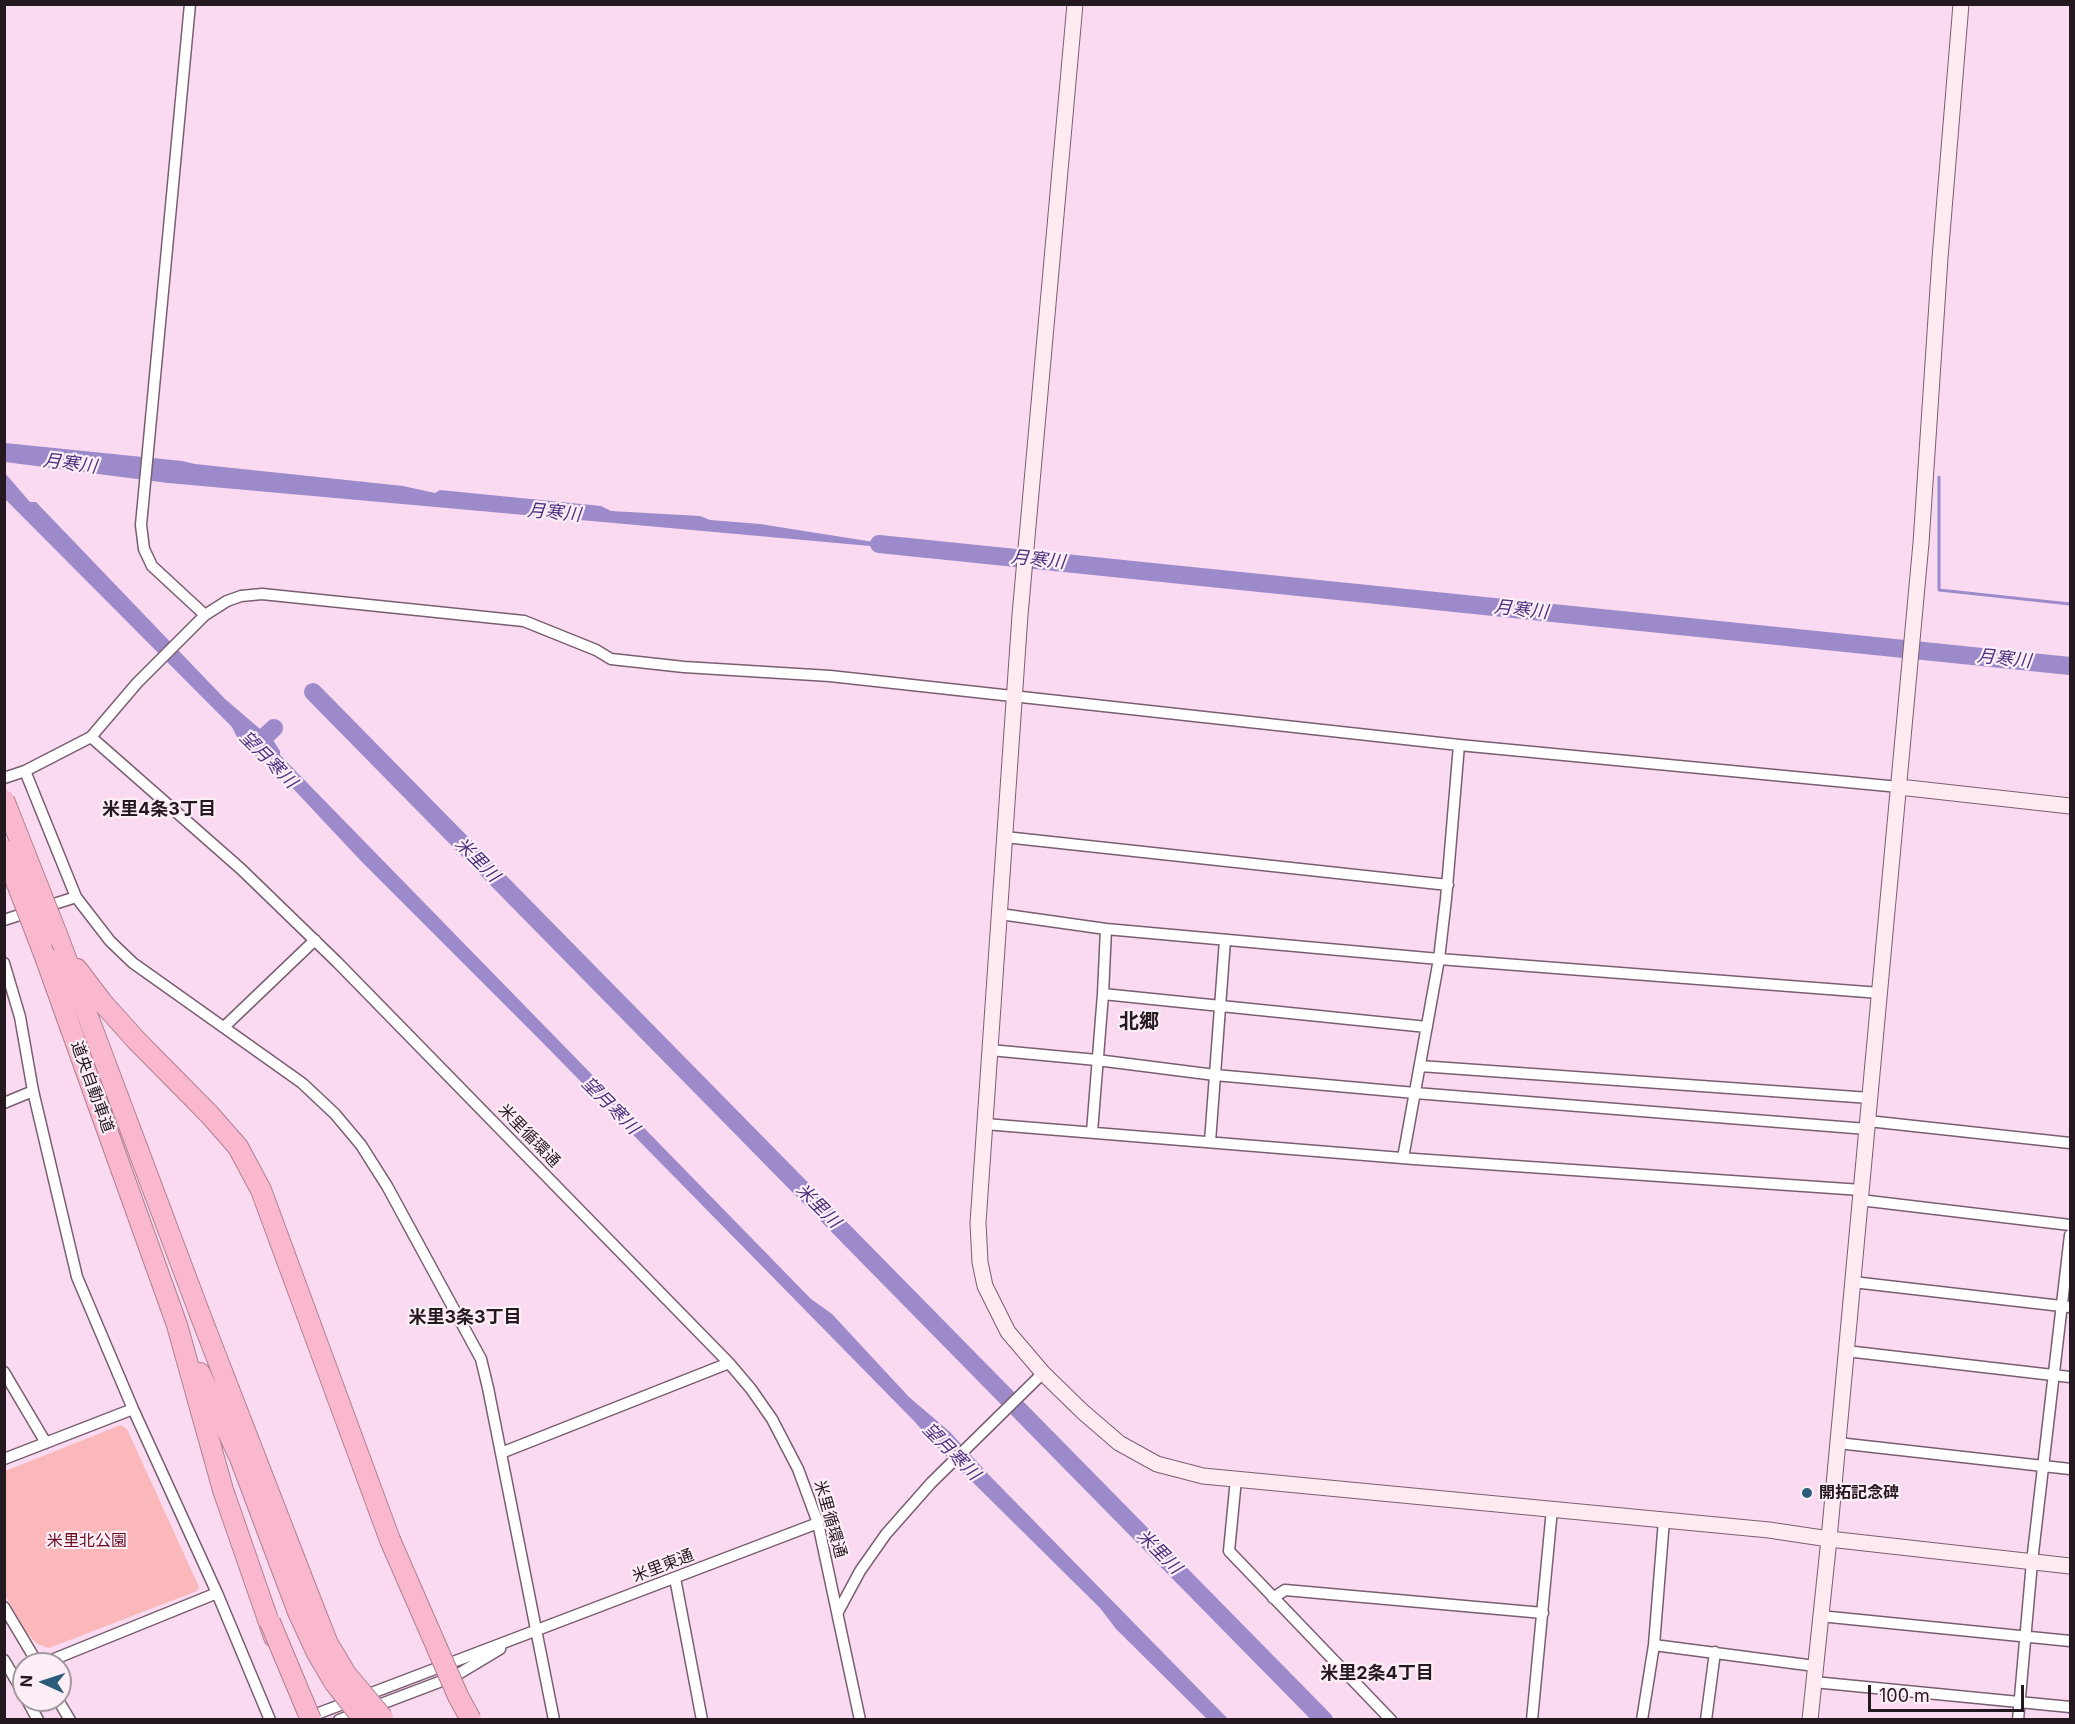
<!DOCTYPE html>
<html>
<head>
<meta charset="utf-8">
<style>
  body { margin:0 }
  #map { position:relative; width:2075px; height:1724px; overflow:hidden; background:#fadaf0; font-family:Inter,sans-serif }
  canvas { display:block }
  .frame { position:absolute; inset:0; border:6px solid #251921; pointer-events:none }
  .north { position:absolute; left:12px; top:1652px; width:60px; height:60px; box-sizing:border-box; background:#fbeef7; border:2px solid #a599a1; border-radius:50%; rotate:273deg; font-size:16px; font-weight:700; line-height:24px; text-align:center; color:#251921 }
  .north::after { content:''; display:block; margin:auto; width:21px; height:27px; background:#2b5d7a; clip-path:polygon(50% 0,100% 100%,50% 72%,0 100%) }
  .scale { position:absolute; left:1868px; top:1685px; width:156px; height:27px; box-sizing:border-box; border:3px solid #251921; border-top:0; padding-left:8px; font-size:18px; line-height:21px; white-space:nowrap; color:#251921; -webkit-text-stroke:4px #fbeef7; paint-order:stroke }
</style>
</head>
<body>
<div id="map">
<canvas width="2075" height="1724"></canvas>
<div class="frame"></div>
<div class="north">N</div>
<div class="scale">100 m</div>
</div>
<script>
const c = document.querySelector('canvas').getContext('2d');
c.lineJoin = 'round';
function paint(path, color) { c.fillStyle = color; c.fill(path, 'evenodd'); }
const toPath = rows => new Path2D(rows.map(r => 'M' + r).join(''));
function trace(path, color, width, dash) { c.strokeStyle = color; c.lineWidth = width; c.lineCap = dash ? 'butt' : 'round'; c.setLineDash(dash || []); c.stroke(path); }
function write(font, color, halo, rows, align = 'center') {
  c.font = font + ' Inter,"Noto Sans JP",sans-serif'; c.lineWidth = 4.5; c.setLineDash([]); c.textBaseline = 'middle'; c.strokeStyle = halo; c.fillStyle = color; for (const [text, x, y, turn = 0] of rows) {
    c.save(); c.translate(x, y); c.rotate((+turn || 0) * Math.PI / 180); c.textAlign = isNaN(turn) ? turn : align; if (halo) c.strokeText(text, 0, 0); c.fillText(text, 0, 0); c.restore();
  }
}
const green = toPath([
  [121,1425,127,1429,199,1587,197,1591,49,1648,37,1644,26,1632,5,1595,5,1471]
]);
const water = toPath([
  [5,443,182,461,195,464,403,486,435,493,440,490,601,506,611,511,700,516,710,520,760,524,937,552,168,483,5,462],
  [4,472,30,502,36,502,225,699,273,740,280,751,280,755,811,1299,832,1314,909,1397,950,1432,988,1474,1228,1719,1207,1719,1116,1629,1100,1608,936,1446,914,1421,540,1040,360,860,271,765,265,765,237,737,232,727,205,700,5,499]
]);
const stream = toPath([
  [1939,477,1939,590,2070,604]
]);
const river = toPath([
  [879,544,2070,666],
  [313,692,1324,1720],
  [256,745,274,728]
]);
const street = toPath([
  [190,4,141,525,144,549,152,566,205,615],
  [91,737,137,683,205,615,227,601,241,596,262,594,524,621,596,650,611,659,684,667,830,676,1459,745,1899,787],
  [25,771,76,897,110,941,133,963,302,1083,335,1114,361,1145,387,1186,481,1359,488,1388,554,1720],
  [4,778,25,771,91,737,241,869,337,962,729,1363,751,1389,772,1419,798,1469,818,1523,860,1720],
  [1005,837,1448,885],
  [1000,914,1106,929,1439,959,1880,993],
  [4,920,76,897],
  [4,963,20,1017,33,1091,77,1277,133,1409,217,1593,270,1720],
  [1103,994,1427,1027],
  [224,1027,315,940],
  [990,1050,1097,1060,1215,1075,1415,1093,1867,1129],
  [1420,1066,1870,1098],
  [4,1103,33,1091],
  [1868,1121,2070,1143],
  [985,1124,1414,1159,1861,1190],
  [1092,1132,1103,994,1106,929],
  [1210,1142,1225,940],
  [1403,1158,1439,959,1446,899,1459,745],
  [1860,1200,2070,1225],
  [1853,1282,2070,1307],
  [1846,1351,2070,1377],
  [4,1372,46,1443],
  [1838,1443,2070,1469],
  [501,1453,729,1363],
  [4,1459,133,1409],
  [1236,1479,1229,1551,1391,1720],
  [675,1578,702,1720],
  [1273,1598,1285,1590,1543,1613],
  [4,1607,38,1664],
  [838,1612,860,1571,886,1534,931,1483,1043,1373],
  [1820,1616,2070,1641],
  [1654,1645,1815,1666],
  [4,1660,24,1694],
  [42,1664,217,1593],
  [1814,1682,2070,1707],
  [27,1700,38,1720],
  [58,1700,70,1720],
  [306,1718,818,1523],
  [339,1720,455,1676,500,1649],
  [1532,1720,1552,1509],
  [1642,1720,1654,1645,1664,1520],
  [1706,1720,1715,1652],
  [2018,1720,2032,1562,2070,1235]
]);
const secondary = toPath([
  [1075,4,1020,615,978,1223,980,1262,985,1286,1008,1332,1043,1373,1083,1412,1119,1443,1157,1464,1203,1476,1769,1530,1829,1539,2070,1566],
  [1899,787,2070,806],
  [1810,1720,1829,1539,1921,543,1940,258,1961,4]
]);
const highway = toPath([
  [58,937,201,1317,313,1606,328,1644,346,1674],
  [44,954,177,1325,223,1490,274,1637],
  [77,969,102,1002,136,1040,210,1115,238,1147,261,1190,390,1540],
  [200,1373,240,1458,298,1612,317,1653,334,1682]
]);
const highwayBridge = toPath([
  [4,800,58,937],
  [4,850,44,954],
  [390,1540,458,1696,471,1720],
  [270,1622,311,1720],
  [346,1674,383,1718],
  [334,1682,364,1720]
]);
const markers = [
  [1807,1493,6,"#2b5d7a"]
];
const streetNames = [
  ["道央自動車道",92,1087,70],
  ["米里循環通",529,1136,46],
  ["米里循環通",830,1519,74],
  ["米里東通",663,1566,-21]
];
const poiNames = [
  ["開拓記念碑",1819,1493]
];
const parkNames = [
  ["米里北公園",87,1541]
];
const waterNames = [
  ["月寒川",70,464,7],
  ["月寒川",554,513,5],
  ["月寒川",1038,560,6],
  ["月寒川",1521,610,6],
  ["月寒川",2004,659,6],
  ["望月寒川",268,760,45],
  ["米里川",477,860,45],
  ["望月寒川",610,1106,45],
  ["米里川",818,1206,45],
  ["望月寒川",951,1452,45],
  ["米里川",1159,1552,45]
];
const neighbourhoodNames = [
  ["米里4条3丁目",159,810],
  ["米里3条3丁目",465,1318],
  ["米里2条4丁目",1377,1674]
];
const quarterNames = [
  ["北郷",1139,1022]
];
paint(green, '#fab8ba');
paint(water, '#9c8acb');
trace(stream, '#9c8acb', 3);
trace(river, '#9c8acb', 18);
trace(street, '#795e71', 13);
trace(secondary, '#795e71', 17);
trace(highway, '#af8091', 22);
trace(street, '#fff', 10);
trace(secondary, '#feeaf0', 15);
trace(highway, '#fab8ce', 20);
trace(highwayBridge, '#af8091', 22, []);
trace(highwayBridge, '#fab8ce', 20);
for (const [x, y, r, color] of markers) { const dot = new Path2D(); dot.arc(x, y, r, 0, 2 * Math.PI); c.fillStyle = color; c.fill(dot); trace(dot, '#fbeef7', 2); }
write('16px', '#251921', '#fbeef7', streetNames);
write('bold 16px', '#251921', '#fbeef7', poiNames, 'left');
write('16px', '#6a0b1f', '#fbeef7', parkNames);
write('italic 18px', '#4c2f7d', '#fbeef7', waterNames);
write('bold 18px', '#251921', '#fbeef7', neighbourhoodNames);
write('bold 20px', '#251921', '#fbeef7', quarterNames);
</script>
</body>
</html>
